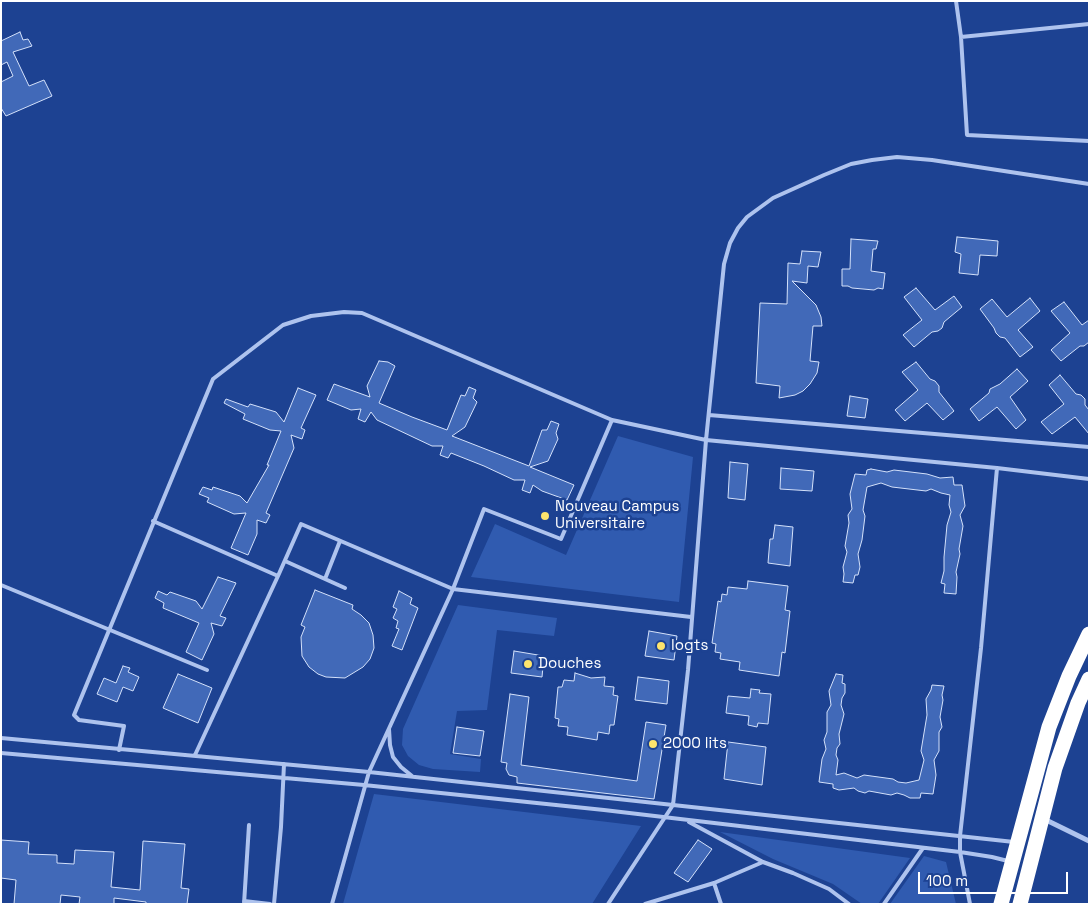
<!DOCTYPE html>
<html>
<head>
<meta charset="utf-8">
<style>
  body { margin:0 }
  #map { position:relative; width:1090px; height:905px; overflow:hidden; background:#1d4292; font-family:"Space Grotesk",sans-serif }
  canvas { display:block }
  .frame { position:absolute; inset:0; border:2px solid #fff; pointer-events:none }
  .scale { position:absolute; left:918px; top:872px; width:150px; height:22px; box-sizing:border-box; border:2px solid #fff; border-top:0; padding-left:6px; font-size:15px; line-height:18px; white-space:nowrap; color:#fff; -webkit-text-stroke:4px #1d4292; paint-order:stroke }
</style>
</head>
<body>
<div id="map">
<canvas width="1090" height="905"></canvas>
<div class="frame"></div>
<div class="scale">100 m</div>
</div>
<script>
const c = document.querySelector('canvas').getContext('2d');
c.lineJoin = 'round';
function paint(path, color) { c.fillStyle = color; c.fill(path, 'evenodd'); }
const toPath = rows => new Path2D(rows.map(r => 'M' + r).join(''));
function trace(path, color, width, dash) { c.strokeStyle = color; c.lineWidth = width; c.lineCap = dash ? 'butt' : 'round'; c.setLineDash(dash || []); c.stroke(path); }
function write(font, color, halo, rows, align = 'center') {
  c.font = font + ' "Space Grotesk",sans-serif'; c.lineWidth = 5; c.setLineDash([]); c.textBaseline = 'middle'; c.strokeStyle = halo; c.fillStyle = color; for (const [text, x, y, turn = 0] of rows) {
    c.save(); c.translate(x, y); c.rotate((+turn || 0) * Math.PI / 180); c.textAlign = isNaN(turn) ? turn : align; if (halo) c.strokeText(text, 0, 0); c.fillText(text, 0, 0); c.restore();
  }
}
const green = toPath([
  [618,436,693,457,679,602,471,577,495,524,566,555],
  [458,605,557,618,554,636,497,630,487,710,457,711,450,754,481,759,480,772,433,769,419,765,408,756,402,745,403,729],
  [374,794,641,826,592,904,343,904],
  [720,832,910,858,878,904,862,904,833,884,773,859],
  [924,856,946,862,956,904,890,904]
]);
const building = toPath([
  [20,32,23,40,28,39,32,46,13,52,29,86,44,80,52,96,6,116,1,108,1,82,13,76,7,62,1,65,1,41,20,32],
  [957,237,998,241,997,256,980,255,978,275,959,273,961,254,955,252,957,237],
  [851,239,878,241,876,249,873,249,871,271,885,273,883,289,878,288,874,290,852,288,848,286,842,286,842,269,850,269,851,239],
  [802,251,821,252,818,267,808,266,807,283,792,281,816,305,821,317,822,326,813,326,810,361,819,362,817,373,810,384,803,391,795,395,779,398,780,386,756,383,760,303,787,304,788,263,800,264,802,251],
  [916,288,935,310,954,296,962,307,944,322,942,328,938,331,932,332,914,347,903,335,922,320,904,297,916,288],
  [1030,298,1040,311,1018,330,1033,347,1020,357,1005,338,1000,337,996,333,994,328,980,309,992,299,1007,317,1030,298],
  [1064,302,1082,325,1089,320,1089,342,1084,346,1080,346,1061,361,1051,350,1070,333,1051,311,1064,302],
  [379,361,388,362,395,366,379,403,412,417,447,430,461,395,465,396,469,387,476,390,473,398,477,402,465,427,452,436,529,466,542,430,547,430,551,421,559,424,556,433,558,439,548,461,530,467,574,485,567,500,542,491,533,485,530,493,522,490,525,480,514,480,484,466,451,453,448,458,440,455,443,446,432,446,377,420,371,412,365,422,358,419,361,409,351,410,327,400,334,384,370,397,367,386,379,361],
  [916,362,930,379,935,381,939,386,939,392,954,411,943,420,927,403,905,421,895,410,918,390,902,372,916,362],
  [1017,369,1028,381,1010,397,1026,420,1016,429,997,407,979,421,970,409,989,393,990,389,1000,384,1017,369],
  [1060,375,1076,394,1081,395,1085,399,1085,405,1089,410,1089,434,1075,417,1052,434,1041,422,1064,404,1049,385,1060,375],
  [298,388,316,395,301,428,305,430,302,439,291,435,294,448,266,513,270,515,266,523,257,520,257,534,248,555,231,548,246,513,234,514,207,502,209,498,199,494,203,487,212,490,213,487,240,496,247,503,269,465,267,465,281,431,270,430,243,419,245,414,224,403,226,399,248,407,250,404,276,412,284,422,298,388],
  [850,396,868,399,865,418,847,416,850,396],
  [730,462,748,464,745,500,728,498,730,462],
  [781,468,814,471,812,491,780,489,781,468],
  [871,469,887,472,894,470,927,474,940,478,953,477,954,485,962,485,965,506,960,515,963,526,959,549,960,554,956,572,957,577,956,594,944,593,945,584,941,583,944,571,944,557,947,525,951,512,949,505,950,495,941,493,931,489,926,491,892,487,881,483,867,487,863,510,865,516,862,540,858,554,860,567,858,575,855,575,853,583,843,582,844,574,843,567,847,552,845,546,849,523,848,515,852,509,850,494,855,474,866,475,867,470,871,469],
  [775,525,793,527,790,566,768,563,770,539,773,539,775,525],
  [218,577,236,583,220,616,226,618,222,626,211,623,214,634,202,660,186,652,199,623,163,608,164,603,155,598,158,591,167,595,170,592,196,601,202,609,218,577],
  [748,581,788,586,785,610,790,611,785,653,782,652,779,676,739,670,740,662,720,659,721,653,715,652,716,644,712,643,718,601,721,602,722,594,727,595,728,587,747,589,748,581],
  [315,590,353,605,352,609,361,615,369,623,373,635,374,648,370,659,363,667,345,678,326,677,318,674,309,667,302,656,301,637,305,627,301,625,315,590],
  [399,591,412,598,410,604,418,608,402,650,392,646,399,629,396,628,398,621,393,618,397,609,393,607,399,591],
  [649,631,677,636,674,660,645,656,649,631],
  [514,651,544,656,542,677,511,673,514,651],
  [123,666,130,668,128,672,139,677,133,691,123,687,117,702,97,694,104,678,116,683,123,666],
  [575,673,591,678,605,677,604,686,614,687,613,695,618,696,614,725,610,725,609,734,598,732,597,740,567,735,568,727,558,726,559,719,555,718,558,687,562,687,564,680,574,681,575,673],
  [178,674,212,688,198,723,163,708,178,674],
  [836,674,843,675,842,683,845,684,845,693,842,698,841,705,844,714,839,734,840,744,837,748,836,755,838,760,836,775,844,773,857,778,864,775,893,779,898,782,906,783,919,780,924,760,921,751,927,715,926,699,931,690,932,685,944,686,942,695,943,700,940,717,942,727,939,732,939,751,934,760,936,775,933,794,921,793,920,798,910,798,904,795,897,793,891,795,869,791,865,793,858,791,854,788,839,790,833,788,833,784,819,782,822,759,826,749,824,740,827,732,827,712,831,705,829,691,836,674],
  [638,677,669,681,667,704,635,700,638,677],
  [751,689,760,690,759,693,771,694,768,724,758,723,757,727,748,725,749,716,726,713,728,696,750,698,751,689],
  [510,694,529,697,521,765,637,781,646,722,666,725,654,799,517,783,517,777,509,775,506,769,507,763,501,762,510,694],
  [457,727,484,731,480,756,453,753,457,727],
  [728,742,766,747,762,785,724,779,728,742],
  [1,840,29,842,28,854,57,855,57,863,74,864,75,850,114,852,111,887,140,890,143,841,185,844,181,888,189,889,187,904,146,904,146,902,114,898,114,904,79,904,80,897,61,895,60,904,14,904,16,880,1,878,1,840],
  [698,840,712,849,688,882,674,873,698,840]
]);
const lane = toPath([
  [956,1,961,37,967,135,1089,141],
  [961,37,1089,24],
  [709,415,1089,447],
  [153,521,278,576,195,755],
  [285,561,345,588],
  [278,576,301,524,453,589,691,617],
  [325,579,340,541],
  [1,585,207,670],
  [389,729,390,745,393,757,401,767,412,776],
  [1,738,369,772,1014,842],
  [119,750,124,726,79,720,74,715,213,379,283,325,311,316,344,312,362,313,612,420,706,440,997,468,1089,479],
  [1,753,364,785,604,810,960,852,992,857,1008,861],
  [689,822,763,862],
  [244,901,270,904],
  [244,904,249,825],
  [274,904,281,827,284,764],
  [332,904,369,772,453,589,484,509,561,539,612,420],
  [608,904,673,805,688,670,706,440,724,264,730,243,738,228,747,217,773,198,824,175,851,164,872,160,897,157,932,160,1089,184],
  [645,904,714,883],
  [721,904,714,883,763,862,793,873,829,889,849,904],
  [884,904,923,848],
  [970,904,960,852,960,836,981,648,997,468]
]);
const street = toPath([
  [1044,819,1089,841]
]);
const highway = toPath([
  [1001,904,1049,727,1069,676,1089,634],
  [1020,904,1055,768,1078,703,1089,679]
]);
const markers = [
  [545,516,5,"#fde46d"],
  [661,646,5,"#fde46d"],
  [528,664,5,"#fde46d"],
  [653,744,5,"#fde46d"]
];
const poiNames = [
  ["Nouveau Campus",555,507],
  ["Universitaire",555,524],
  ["logts",671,646],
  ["Douches",538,664],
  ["2000 lits",663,744]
];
paint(green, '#305bb0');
paint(building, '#4169b8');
trace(building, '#d4e1fa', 1);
trace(lane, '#aec3ee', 4);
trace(street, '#aec3ee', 5);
trace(highway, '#fff', 15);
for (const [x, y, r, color] of markers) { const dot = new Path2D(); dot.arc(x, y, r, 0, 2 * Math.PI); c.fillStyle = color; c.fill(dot); trace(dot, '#1d4292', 2); }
write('15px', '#fff', '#1d4292', poiNames, 'left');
</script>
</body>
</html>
